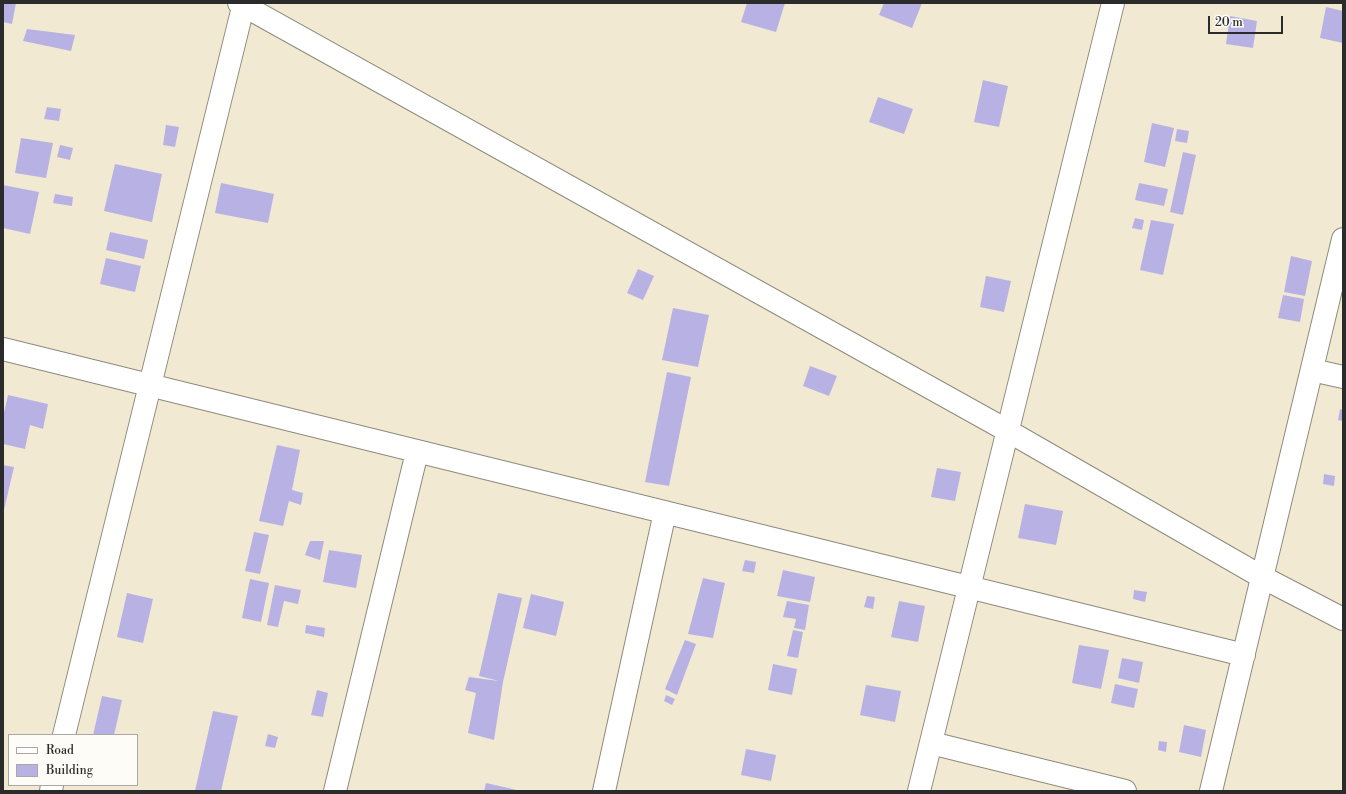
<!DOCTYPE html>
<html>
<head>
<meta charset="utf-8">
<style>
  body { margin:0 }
  #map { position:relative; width:1346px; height:794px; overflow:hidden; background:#f1e9d1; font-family:"Libre Bodoni",serif }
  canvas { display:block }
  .frame { position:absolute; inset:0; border:4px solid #2b2b2b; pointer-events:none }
  .legend { position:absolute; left:8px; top:734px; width:130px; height:52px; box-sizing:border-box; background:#fdfcf7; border:1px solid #a9a8a5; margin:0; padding:5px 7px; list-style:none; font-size:12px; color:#2b2b2b }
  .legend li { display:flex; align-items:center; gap:8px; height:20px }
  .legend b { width:20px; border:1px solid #a9a8a5 }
  .scale { position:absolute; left:1208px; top:16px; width:75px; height:18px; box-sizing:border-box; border:2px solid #2b2b2b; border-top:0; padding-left:5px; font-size:12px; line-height:14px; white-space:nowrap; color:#2b2b2b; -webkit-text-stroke:3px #fdfcf7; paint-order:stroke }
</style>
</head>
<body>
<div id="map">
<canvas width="1346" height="794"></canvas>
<div class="frame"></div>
<ul class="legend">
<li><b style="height:5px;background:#fff"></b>Road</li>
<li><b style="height:11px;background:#b8b2e4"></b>Building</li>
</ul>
<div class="scale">20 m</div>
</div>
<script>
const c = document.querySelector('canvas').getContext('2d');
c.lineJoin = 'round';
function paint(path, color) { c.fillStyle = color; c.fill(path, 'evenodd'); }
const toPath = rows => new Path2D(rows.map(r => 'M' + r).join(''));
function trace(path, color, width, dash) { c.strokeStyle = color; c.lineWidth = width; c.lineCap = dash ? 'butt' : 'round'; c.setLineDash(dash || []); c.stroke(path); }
const building = toPath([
  [3,3,16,3,12,24,3,22],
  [747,3,785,3,776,32,741,22],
  [884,3,922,3,912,28,879,15],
  [1326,7,1343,11,1343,43,1320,38],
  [1230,16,1257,21,1253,48,1226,44],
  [27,29,75,35,71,51,23,41],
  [983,80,1008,86,999,127,974,122],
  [878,97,913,109,904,134,869,122],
  [47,107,61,109,59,121,44,119],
  [1152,123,1174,128,1165,167,1144,162],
  [166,125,179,127,175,147,163,145],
  [1177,129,1189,131,1187,143,1175,141],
  [21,138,53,143,46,178,15,173],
  [60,145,73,148,70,160,57,157],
  [1183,152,1196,155,1183,215,1170,212],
  [115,164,162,174,152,222,104,211],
  [221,183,274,194,268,223,215,213],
  [1139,183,1168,189,1164,206,1135,200],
  [3,185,39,192,30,234,3,228],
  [55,194,73,197,72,206,53,203],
  [1135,218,1144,220,1142,230,1132,228],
  [1151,220,1174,224,1163,275,1140,270],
  [110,232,148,240,144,259,106,250],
  [1291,256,1312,261,1305,296,1284,292],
  [106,258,141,266,135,292,100,284],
  [638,269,654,276,643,300,627,293],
  [986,276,1011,281,1004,312,980,307],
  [1283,295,1304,299,1300,322,1278,318],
  [673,308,709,315,698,367,662,360],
  [810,366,837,376,829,396,803,386],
  [667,372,691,377,669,486,645,482],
  [8,395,48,404,43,429,30,425,25,449,3,444,3,417],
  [1340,409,1343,410,1343,421,1338,420],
  [277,445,300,450,292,490,303,493,301,505,289,501,283,526,259,521],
  [3,465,14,467,4,510,3,510],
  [937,468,961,472,955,501,931,497],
  [1324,474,1335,476,1334,486,1323,484],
  [1025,504,1063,511,1056,545,1018,538],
  [254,532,269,535,260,574,245,571],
  [310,541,324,541,320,560,305,555],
  [329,550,362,555,356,588,323,582],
  [745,560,756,562,754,573,742,571],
  [783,570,815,577,810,602,777,596],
  [703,578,725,583,713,638,688,634],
  [250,579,269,583,261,622,242,618],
  [275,585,301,590,298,604,284,601,278,627,267,625],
  [1134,590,1147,592,1145,602,1133,599],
  [127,593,153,599,143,643,117,637],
  [498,593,522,598,503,682,494,740,468,733,476,693,465,690,469,677,499,681,479,676],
  [531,594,564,602,556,636,523,628],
  [867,596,875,597,873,609,864,607],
  [787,601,809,605,805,630,794,628,796,619,783,617],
  [899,601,925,606,918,642,891,637],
  [306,625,325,628,324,637,305,633],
  [793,630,803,632,798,658,787,656],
  [685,640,696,644,677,695,665,689],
  [1079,645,1109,650,1101,689,1072,683],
  [1122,658,1143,662,1139,683,1118,678],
  [773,664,797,669,792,695,768,690],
  [1115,684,1138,689,1134,708,1111,703],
  [866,685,901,691,895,722,860,715],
  [317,690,328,693,323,717,311,715],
  [666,695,675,699,672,705,664,701],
  [102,696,122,700,114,735,93,735],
  [213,711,238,716,221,791,195,791],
  [1184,725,1206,730,1201,757,1179,752],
  [268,734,278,737,275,748,265,746],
  [1159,741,1167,742,1166,752,1158,750],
  [746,749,776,755,771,781,741,775],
  [486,783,517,790,516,791,484,791]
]);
const minor = toPath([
  [239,3,1008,431,1262,577,1343,619],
  [3,349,1244,655],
  [1312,370,1343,377],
  [64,735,244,3],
  [931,743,1125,791],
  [51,791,52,785],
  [335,791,417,452],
  [604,791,665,512],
  [919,791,1113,3],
  [1211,791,1343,239]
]);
paint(building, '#b8b2e4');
trace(minor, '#8e8a7e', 24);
trace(minor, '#fff', 22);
</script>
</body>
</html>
